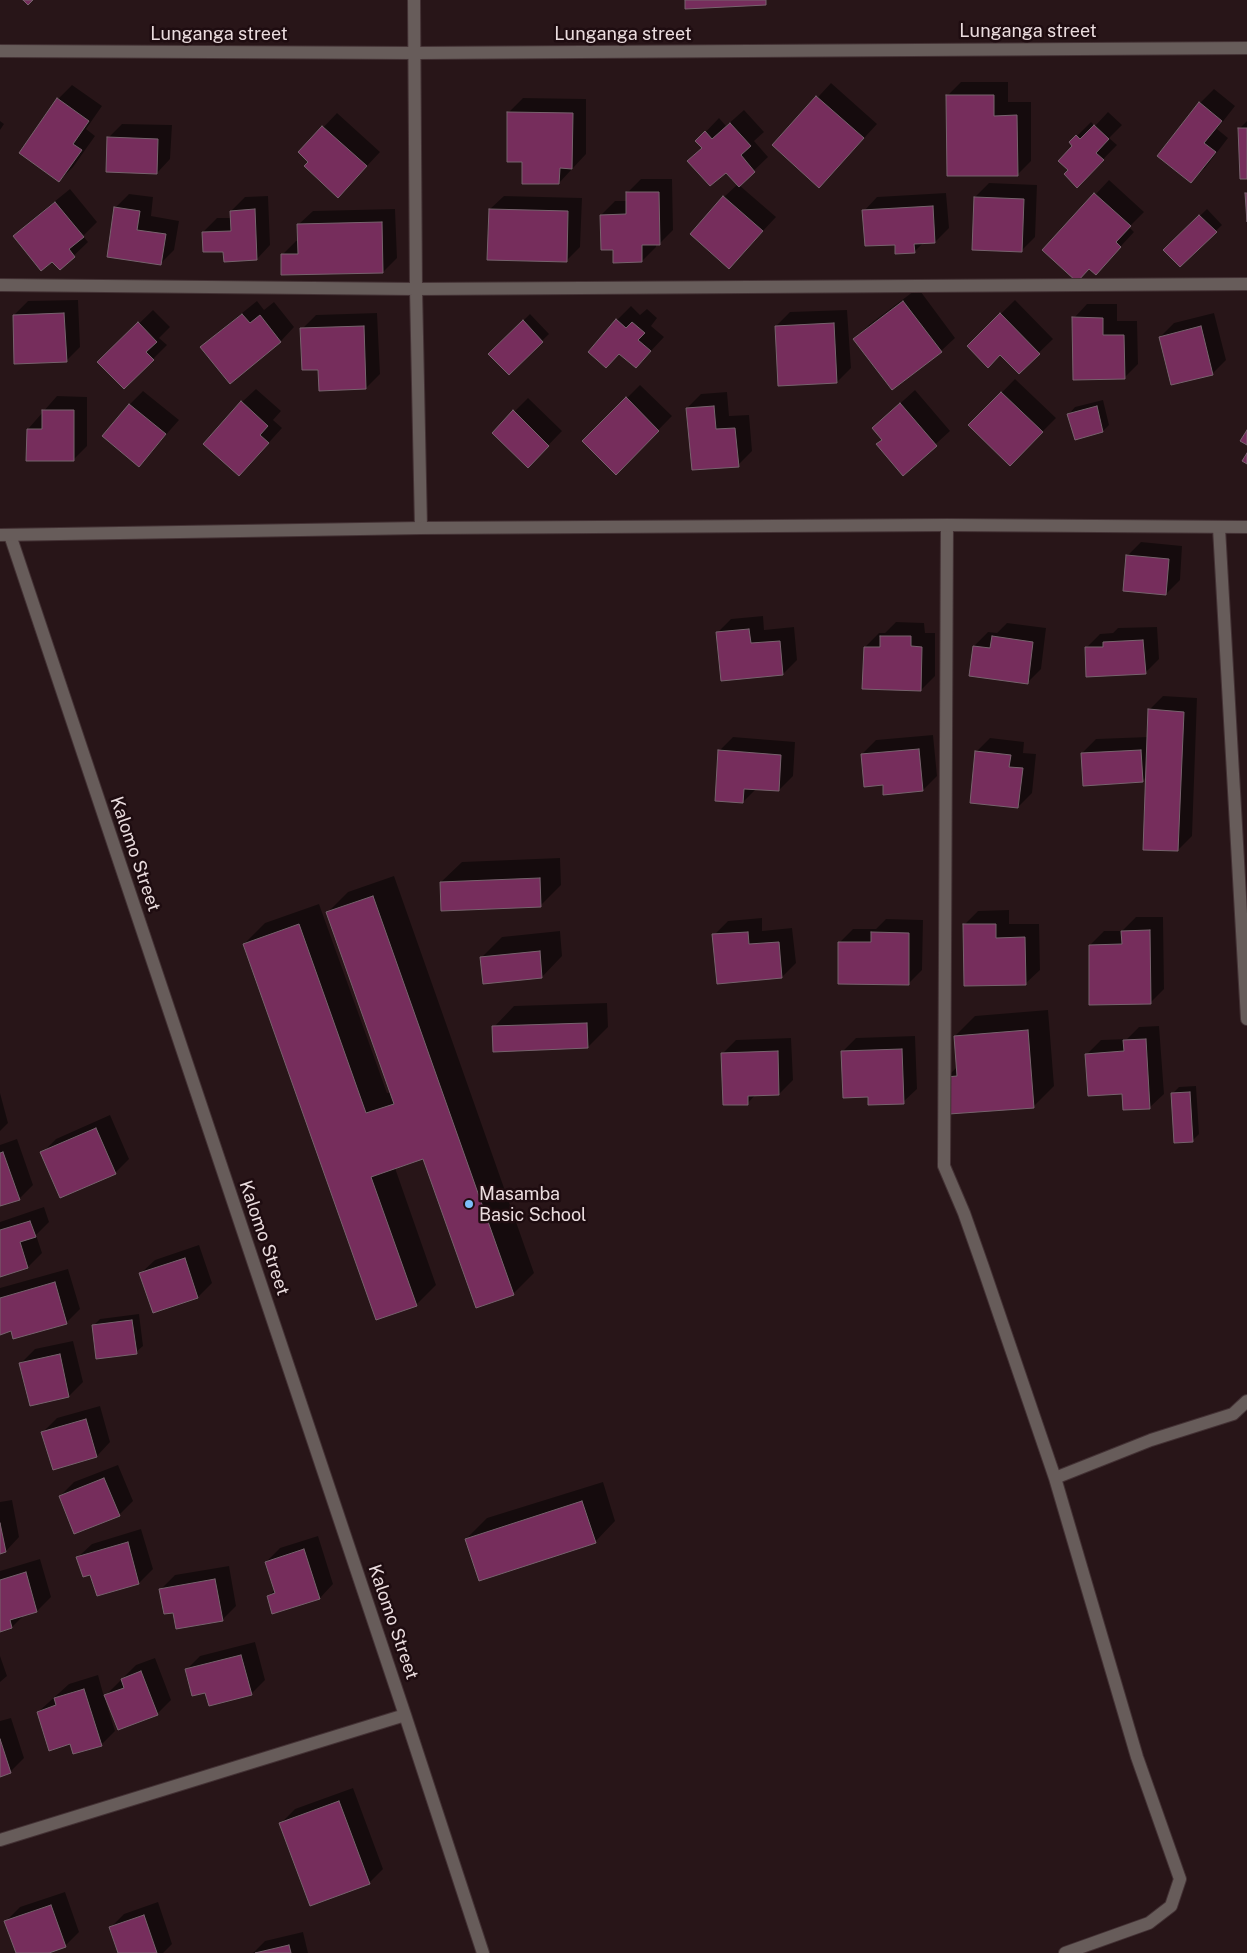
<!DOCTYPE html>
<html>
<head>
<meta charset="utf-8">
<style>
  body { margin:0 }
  canvas { display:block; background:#281518 }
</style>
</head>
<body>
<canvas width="1247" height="1953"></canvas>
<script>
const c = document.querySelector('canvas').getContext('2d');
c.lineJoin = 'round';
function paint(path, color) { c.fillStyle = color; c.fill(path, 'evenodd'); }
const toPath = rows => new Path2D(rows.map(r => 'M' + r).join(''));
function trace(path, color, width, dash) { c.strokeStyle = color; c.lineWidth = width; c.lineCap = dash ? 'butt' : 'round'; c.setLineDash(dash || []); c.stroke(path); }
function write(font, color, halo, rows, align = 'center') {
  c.font = font + ' "Public Sans",sans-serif'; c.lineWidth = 5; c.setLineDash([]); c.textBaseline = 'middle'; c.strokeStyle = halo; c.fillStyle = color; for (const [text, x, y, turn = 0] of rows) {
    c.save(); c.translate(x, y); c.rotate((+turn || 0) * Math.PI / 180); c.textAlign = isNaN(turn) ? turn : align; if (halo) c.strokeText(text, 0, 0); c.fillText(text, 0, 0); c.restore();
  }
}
const shadow = toPath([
  [961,82,1008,82,1008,102,1031,102,1031,161,1017,175,947,96],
  [831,83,877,124,833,172,774,145],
  [72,85,102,106,86,129,95,136,73,167,59,181,20,153,58,99],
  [1214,89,1235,106,1217,129,1228,138,1205,168,1191,181,1200,103],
  [523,98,586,99,586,154,559,183,523,161,509,112],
  [744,110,764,132,754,141,768,157,739,185,776,217,729,267,724,197,738,184,726,171,689,161,703,147,697,141,719,118,726,126],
  [1108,112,1122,125,1109,138,1117,145,1077,186,1070,170,1074,145,1071,142,1091,122,1095,126],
  [337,113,380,152,352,182,310,162,300,152],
  [0,121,4,124,0,130],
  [1247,121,1247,177,1240,128],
  [122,124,172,125,170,159,157,173,108,138],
  [641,179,672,179,673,230,659,244,656,244,656,247,642,261,614,249,601,215,615,201,627,201,627,193],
  [1109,180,1144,212,1129,227,1134,232,1109,259,1090,268,1044,250],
  [989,183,1037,185,1035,237,1021,251,975,197],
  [70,189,97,222,83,236,88,242,60,269,52,260,14,236,28,223],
  [946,193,949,228,935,242,924,242,914,252,896,243,864,211,877,197],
  [129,194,153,197,151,216,179,221,174,250,160,264,115,208],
  [268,196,270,245,257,259,224,251,203,232,217,218,232,218,231,211,245,197],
  [504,196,582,198,580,247,566,261,490,209],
  [395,209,397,258,383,272,282,255,296,241,299,241,299,224,313,211],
  [1207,209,1222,225,1180,266,1165,250],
  [918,288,955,338,941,351,855,339,869,325],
  [78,300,80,347,66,361,14,315,28,301],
  [1015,300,1053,339,1019,372,1000,353,968,346],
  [257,301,264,310,274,302,294,327,281,341,230,382,202,348,216,334],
  [1087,304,1117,304,1117,321,1137,321,1138,364,1124,378,1074,318],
  [631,306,640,315,647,309,657,318,651,326,664,337,636,367,617,320],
  [153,310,170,327,159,338,167,345,124,388,99,362],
  [847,310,851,368,837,382,776,326,790,312],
  [377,313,380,374,366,388,302,329,316,315],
  [1214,313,1226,360,1212,374,1160,337,1174,323],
  [530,314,549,334,509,373,490,354],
  [1015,379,1056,418,1010,464,970,425],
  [640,385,672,416,616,473,584,441],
  [256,389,281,411,273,420,282,428,253,460,242,402],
  [915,390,950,431,903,474,883,439,873,428],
  [143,391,179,420,139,465,129,405],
  [727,392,729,416,749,415,752,451,738,465,687,408,701,394],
  [57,396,87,397,87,446,73,460,28,429],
  [528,398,562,431,528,466,493,433],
  [1103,400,1109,425,1103,431,1069,414,1075,407],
  [1141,542,1182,546,1180,580,1166,594,1127,556],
  [763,616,764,630,794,627,797,660,783,674,717,633,731,619],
  [896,622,924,623,925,633,935,633,935,676,921,690,865,647,879,633,885,633],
  [1007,623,1046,628,1041,669,1028,682,974,646,988,632,997,633],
  [1157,627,1159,659,1145,673,1086,648,1100,634,1113,633,1118,628],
  [1163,696,1197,698,1192,836,1178,850,1147,776,1142,781,1082,753,1096,739,1148,737,1149,710],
  [933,735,937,776,923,790,884,784,862,754,876,740],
  [733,737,795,742,793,776,779,790,757,788,743,802,719,751],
  [990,738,1024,742,1023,753,1036,754,1032,793,1018,807,976,752],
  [560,858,561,885,540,906,441,882,462,862],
  [394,876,534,1273,513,1294,424,1158,395,1168,436,1285,416,1305,244,944,265,923,319,904,387,1093,391,1092,327,913,348,892],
  [1009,910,1009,924,1039,924,1040,970,1026,983,964,925,978,911],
  [1136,917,1163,917,1164,989,1150,1003,1090,945,1104,931,1122,931],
  [762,918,762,931,792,928,796,963,782,977,714,935,728,921],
  [886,919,923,920,922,970,908,984,839,943,853,929,876,929],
  [560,931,562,956,542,977,481,958,502,937],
  [607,1003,608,1027,588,1047,494,1027,514,1006],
  [1048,1010,1054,1086,1034,1106,947,1077,957,1067,955,1036,975,1016],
  [1159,1026,1164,1094,1150,1107,1124,1093,1087,1054,1101,1040,1127,1039,1139,1027],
  [915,1036,917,1089,903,1102,869,1096,842,1052,856,1038],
  [791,1038,793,1080,779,1094,756,1094,747,1104,722,1054,736,1040],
  [1196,1086,1199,1134,1192,1141,1172,1094,1179,1087],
  [0,1093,8,1123,0,1131],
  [110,1115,129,1159,115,1173,42,1153,56,1139],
  [17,1139,33,1185,19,1199,0,1205,0,1145],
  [44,1207,49,1222,36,1235,42,1253,28,1267,0,1276,0,1222],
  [199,1245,212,1283,198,1297,154,1311,141,1273,155,1260],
  [68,1269,80,1309,66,1323,12,1330,0,1333,0,1288],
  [139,1314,143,1346,136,1352,93,1326,100,1319],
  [73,1341,83,1382,69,1396,21,1363,35,1349],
  [100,1406,110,1442,97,1456,43,1432,57,1418],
  [118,1465,133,1501,119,1515,60,1496,74,1482],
  [603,1482,615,1521,595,1542,466,1539,487,1518],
  [12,1500,19,1537,6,1551,0,1552,0,1502],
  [141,1529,153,1569,139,1583,98,1595,91,1573,78,1557,92,1544],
  [318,1536,333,1584,320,1598,268,1596,275,1590,266,1562,280,1548],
  [40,1559,51,1597,37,1611,24,1615,12,1627,0,1630,0,1571],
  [229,1566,236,1606,222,1620,161,1589,175,1575],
  [255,1642,265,1680,251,1694,206,1692,186,1670,200,1656],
  [0,1656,7,1676,0,1682],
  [155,1658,171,1700,157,1714,106,1702,115,1731,101,1745,71,1742,38,1712,69,1684,98,1675,104,1697,136,1665],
  [11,1718,24,1758,10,1772,0,1775,0,1721],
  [353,1788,383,1869,369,1883,281,1823,295,1809],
  [65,1892,79,1932,65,1946,45,1953,17,1953,6,1921,20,1907],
  [158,1902,172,1944,163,1953,119,1953,110,1928,124,1914],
  [303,1932,308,1953,253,1953,265,1941]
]);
const building = toPath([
  [23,0,33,0,28,5,23,0],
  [685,0,766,0,766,5,685,9,685,0],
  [946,95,994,95,994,116,1017,115,1018,176,947,176,946,95],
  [816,96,864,138,819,188,772,145,816,96],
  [57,98,89,121,73,144,82,150,59,182,19,153,57,98],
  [1199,102,1222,121,1204,143,1216,152,1191,183,1157,156,1199,102],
  [507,112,573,113,572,169,560,168,559,184,522,184,522,162,507,162,507,112],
  [730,123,751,146,741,155,755,172,739,187,726,173,710,186,687,161,702,148,695,141,705,131,712,139,730,123],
  [1094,125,1109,139,1096,153,1104,160,1077,188,1064,174,1068,170,1058,161,1072,146,1069,142,1076,135,1080,139,1094,125],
  [322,126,367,166,338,198,304,166,308,162,298,152,322,126],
  [1238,128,1247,128,1247,179,1240,179,1238,128],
  [107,137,158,139,157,174,106,172,107,137],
  [626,192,659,192,660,245,642,245,642,262,613,263,613,250,601,250,600,215,626,214,626,192],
  [1094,193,1131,226,1116,242,1121,247,1096,275,1089,269,1077,282,1042,250,1094,193],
  [1245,193,1247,193,1247,222,1245,193],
  [723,196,763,231,729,269,690,234,723,196],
  [974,197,1024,199,1022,252,972,250,974,197],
  [55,202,84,237,69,249,75,257,60,270,52,262,41,271,13,236,55,202],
  [933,206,935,243,914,244,915,253,895,254,895,245,865,246,862,210,933,206],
  [114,207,140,211,137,230,166,234,161,265,107,257,114,207],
  [255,209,257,260,224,262,223,252,203,252,202,232,231,231,230,211,255,209],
  [489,209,568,211,567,262,487,260,489,209],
  [1199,215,1217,232,1180,267,1163,250,1199,215],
  [382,222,383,273,281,275,281,254,298,254,297,224,382,222],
  [903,301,942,352,892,390,853,339,903,301],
  [64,313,67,362,14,364,13,315,64,313],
  [1000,313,1040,354,1019,374,1000,355,988,368,967,346,1000,313],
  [242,314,250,323,260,315,281,342,230,384,200,347,242,314],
  [1072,317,1103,318,1103,335,1124,335,1125,379,1073,380,1072,317],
  [616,319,626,328,632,322,645,333,638,340,651,351,636,368,619,354,606,368,588,352,616,319],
  [523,320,543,342,509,375,488,354,523,320],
  [138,322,157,342,146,352,154,360,124,389,97,362,138,322],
  [834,323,837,383,778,386,775,326,834,323],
  [364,326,366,389,319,391,318,370,302,370,300,328,364,326],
  [1201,326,1213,375,1171,385,1159,337,1201,326],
  [1001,392,1043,432,1010,466,968,425,1001,392],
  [626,397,659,431,616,475,582,441,626,397],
  [241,401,268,426,260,435,269,443,239,476,203,444,241,401],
  [900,403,937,446,903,476,876,444,882,440,872,428,900,403],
  [129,404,166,434,139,467,102,436,129,404],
  [714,406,716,429,735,428,739,467,692,470,686,408,714,406],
  [1097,406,1103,432,1075,440,1067,414,1097,406],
  [42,410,74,410,74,461,26,461,27,429,42,429,42,410],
  [513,410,549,446,528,468,492,433,513,410],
  [1247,430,1247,445,1240,441,1247,430],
  [1247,453,1247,464,1242,461,1247,453],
  [1126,555,1169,559,1166,595,1123,591,1126,555],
  [749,629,751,643,780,641,783,675,721,681,716,632,749,629],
  [880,636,911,636,911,646,922,647,921,691,862,689,864,647,880,647,880,636],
  [992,636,1033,642,1028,684,969,676,973,646,990,648,992,636],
  [1143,640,1146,674,1086,677,1085,647,1103,647,1103,642,1143,640],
  [1148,709,1184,712,1178,851,1143,850,1148,709],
  [919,749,923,791,883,795,883,785,864,787,861,754,919,749],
  [718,750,781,755,779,791,744,789,743,803,715,801,718,750],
  [1141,750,1143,782,1083,786,1081,753,1141,750],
  [975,751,1011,755,1009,767,1023,768,1018,808,970,803,975,751],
  [540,878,541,907,441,911,440,882,540,878],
  [373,896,514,1295,476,1308,423,1159,371,1177,417,1306,376,1320,243,944,299,924,366,1113,394,1104,326,912,373,896],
  [963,924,996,924,996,938,1025,937,1026,985,964,986,963,924],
  [1150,930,1151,1004,1089,1005,1089,945,1122,944,1121,931,1150,930],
  [748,932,749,944,779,942,782,978,717,984,712,934,748,932],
  [871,932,909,933,909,985,838,984,838,942,871,942,871,932],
  [540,951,542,978,483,984,480,957,540,951],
  [587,1023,588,1048,493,1052,492,1026,587,1023],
  [1028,1030,1034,1108,949,1114,946,1077,957,1076,954,1036,1028,1030],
  [1146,1039,1150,1109,1123,1110,1122,1094,1088,1096,1085,1054,1124,1051,1123,1040,1146,1039],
  [902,1049,904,1104,868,1105,868,1097,843,1098,841,1051,902,1049],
  [778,1051,779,1095,748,1096,748,1105,723,1105,721,1053,778,1051],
  [1190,1092,1193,1142,1174,1143,1171,1093,1190,1092],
  [96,1128,116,1174,60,1198,40,1152,96,1128],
  [3,1152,20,1200,0,1206,0,1153,3,1152],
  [30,1221,36,1237,20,1242,28,1268,0,1277,0,1230,30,1221],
  [185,1258,198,1298,153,1313,139,1273,185,1258],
  [55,1282,67,1324,13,1339,11,1331,0,1335,0,1298,55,1282],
  [132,1320,137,1354,96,1359,92,1325,132,1320],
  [60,1354,69,1397,30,1406,19,1363,60,1354],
  [86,1419,97,1457,53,1470,41,1432,86,1419],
  [104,1478,120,1516,74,1534,59,1496,104,1478],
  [582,1501,596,1543,479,1581,465,1539,582,1501],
  [0,1523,6,1552,0,1554,0,1523],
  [128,1542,139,1584,97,1596,90,1575,83,1577,76,1557,128,1542],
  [304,1549,320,1599,272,1614,267,1596,275,1593,265,1562,304,1549],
  [26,1572,37,1612,10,1620,12,1628,0,1632,0,1580,26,1572],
  [215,1579,223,1621,176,1629,173,1613,164,1614,159,1589,215,1579],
  [241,1655,252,1695,209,1706,205,1693,192,1696,185,1669,241,1655],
  [141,1671,158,1715,118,1730,104,1695,124,1688,121,1679,141,1671],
  [84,1689,102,1746,73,1754,70,1744,49,1751,37,1712,56,1705,54,1698,84,1689],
  [0,1739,11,1773,0,1777,0,1739],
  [339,1801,370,1884,310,1906,279,1823,339,1801],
  [51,1905,66,1947,49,1953,16,1953,4,1921,51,1905],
  [144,1915,157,1953,118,1953,109,1927,144,1915],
  [289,1945,291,1953,255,1953,289,1945]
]);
const minor = toPath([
  [414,0,416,289,421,528],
  [0,51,416,53,1247,48],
  [0,285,416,289,1247,284],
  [947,525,944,1166,964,1213,983,1267,1055,1478,1137,1757,1180,1879,1171,1906,1149,1923,1065,1953],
  [1219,528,1247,1019],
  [10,535,405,1715,483,1953],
  [1055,1478,1151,1440,1233,1414,1247,1401],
  [0,1840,405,1715]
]);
const tertiary = toPath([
  [0,535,421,528,947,525,1247,527]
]);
const markers = [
  [469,1204,5,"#7cbef9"]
];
const streetNames = [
  ["Lunganga street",1028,31],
  ["Lunganga street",219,34],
  ["Lunganga street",623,34],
  ["Kalomo Street",135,854,71],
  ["Kalomo Street",264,1238,71],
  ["Kalomo Street",393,1622,71]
];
const poiNames = [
  ["Masamba",479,1194],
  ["Basic School",479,1215]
];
paint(shadow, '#0007');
paint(building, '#762d5c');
trace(building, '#77626d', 1);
trace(minor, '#433134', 14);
trace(tertiary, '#433134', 14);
trace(minor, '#675c5a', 12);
trace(tertiary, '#675c5a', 12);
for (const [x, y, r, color] of markers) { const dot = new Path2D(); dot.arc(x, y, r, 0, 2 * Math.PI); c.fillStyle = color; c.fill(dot); trace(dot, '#1e0c10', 2); }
write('18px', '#eadcde', '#1e0c10', streetNames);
write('18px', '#eadcde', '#1e0c10', poiNames, 'left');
</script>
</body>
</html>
